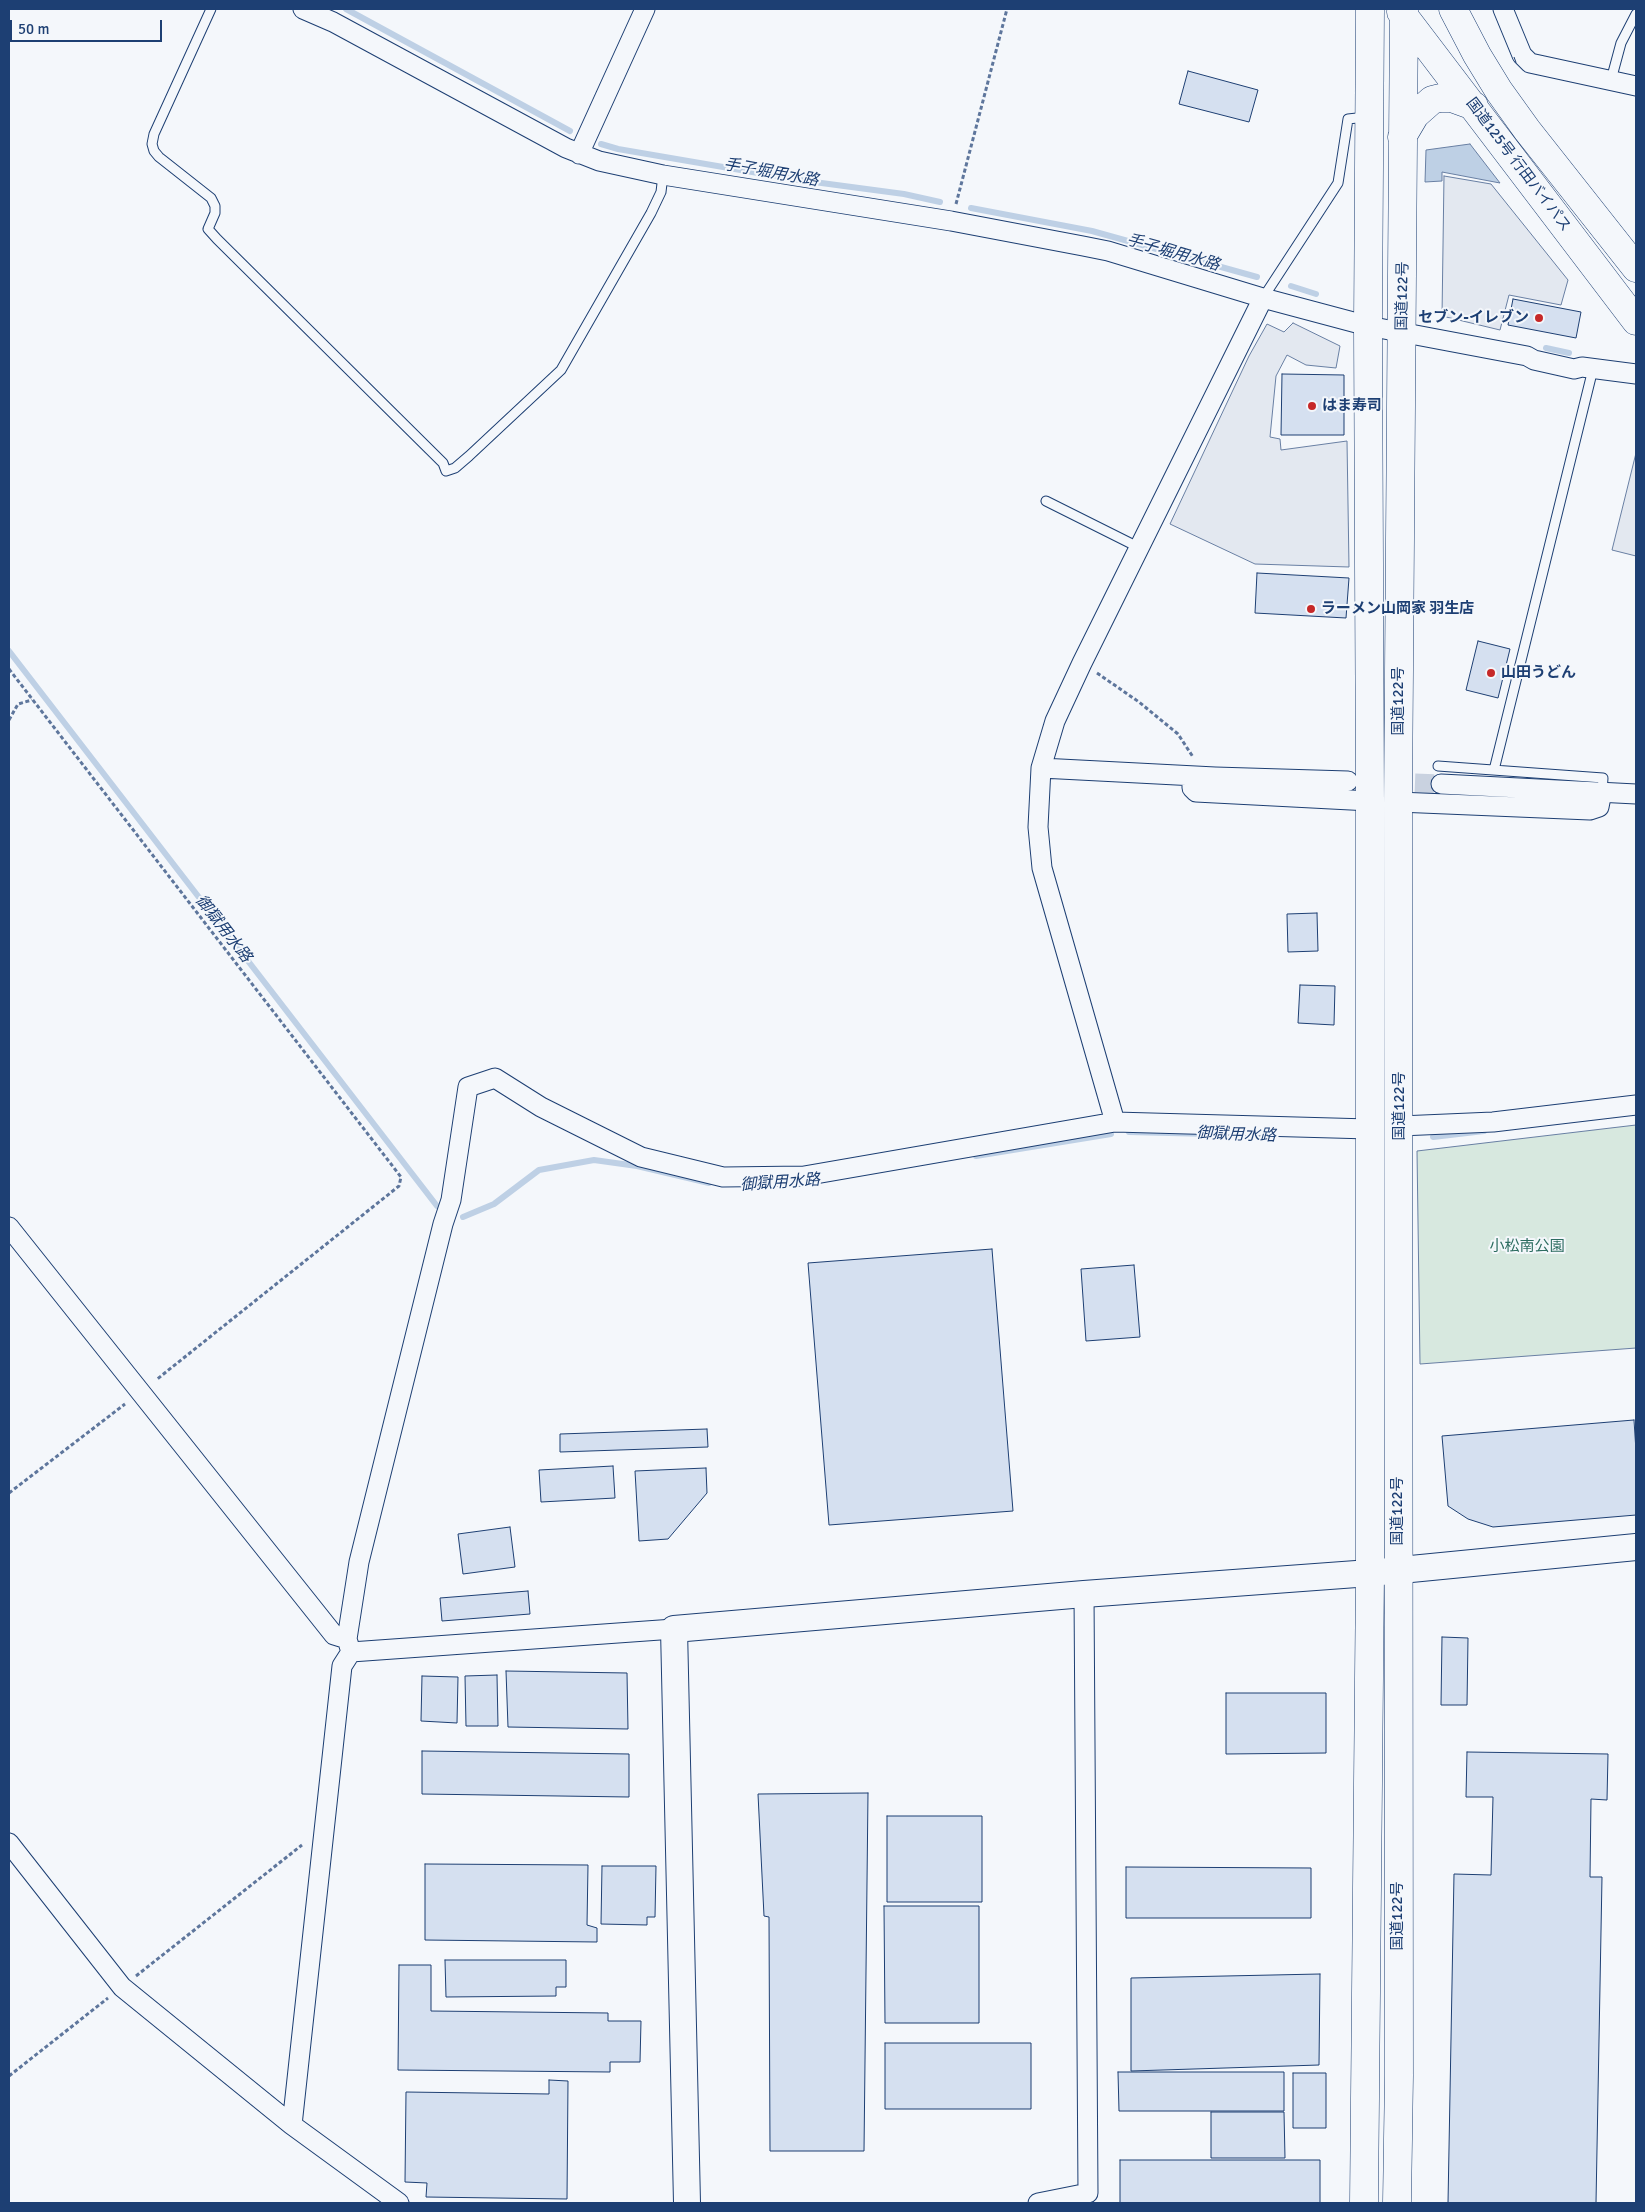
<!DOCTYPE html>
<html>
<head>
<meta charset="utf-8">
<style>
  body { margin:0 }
  #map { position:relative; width:1645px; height:2212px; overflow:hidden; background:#f4f7fb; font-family:Signika,sans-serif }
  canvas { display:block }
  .frame { position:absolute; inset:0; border:10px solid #1d3f73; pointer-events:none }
  .scale { position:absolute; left:10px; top:20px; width:152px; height:22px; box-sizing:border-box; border:2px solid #1d3f73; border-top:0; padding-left:6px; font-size:15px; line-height:18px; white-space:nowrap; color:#1d3f73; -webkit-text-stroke:4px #f4f7fb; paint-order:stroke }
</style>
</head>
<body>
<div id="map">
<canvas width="1645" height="2212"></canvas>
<div class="frame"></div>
<div class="scale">50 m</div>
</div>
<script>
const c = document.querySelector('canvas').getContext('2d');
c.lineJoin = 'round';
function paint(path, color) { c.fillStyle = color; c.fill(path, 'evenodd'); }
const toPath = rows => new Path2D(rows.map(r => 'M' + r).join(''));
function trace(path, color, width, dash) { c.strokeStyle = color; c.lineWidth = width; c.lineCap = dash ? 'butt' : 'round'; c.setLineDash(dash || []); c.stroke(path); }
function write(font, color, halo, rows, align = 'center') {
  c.font = font + ' Signika,"Noto Sans JP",sans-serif'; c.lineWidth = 4; c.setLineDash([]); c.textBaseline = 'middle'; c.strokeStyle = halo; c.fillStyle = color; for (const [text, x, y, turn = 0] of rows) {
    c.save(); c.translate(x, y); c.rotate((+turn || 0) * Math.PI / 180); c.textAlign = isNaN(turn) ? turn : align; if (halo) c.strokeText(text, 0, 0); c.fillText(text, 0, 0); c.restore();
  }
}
const green = toPath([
  [1636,1125,1636,1348,1420,1364,1417,1151,1636,1125]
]);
const parking = toPath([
  [1444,176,1491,184,1568,280,1561,305,1509,295,1500,330,1442,316,1444,176],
  [1293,323,1340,346,1336,368,1306,365,1287,355,1276,376,1270,437,1280,439,1281,450,1347,441,1349,567,1255,564,1170,524,1249,356,1267,324,1284,332,1293,323],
  [1636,453,1636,556,1612,550,1636,453]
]);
const water = toPath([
  [1470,144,1500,183,1442,172,1442,181,1425,182,1426,150,1470,144]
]);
const stream = toPath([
  [346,9,570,131],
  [601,144,618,149,799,180,904,194,940,202],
  [971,208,1092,231,1257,277],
  [1291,286,1316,294],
  [1546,348,1569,353],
  [9,651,437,1206],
  [1129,1132,1209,1134],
  [1433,1137,1484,1131],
  [976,1156,1111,1134],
  [463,1217,494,1204,539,1170,594,1160,637,1166,709,1183]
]);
const building = toPath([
  [1188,71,1258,90,1249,122,1179,104,1188,71],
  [1513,299,1581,312,1576,338,1508,325,1513,299],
  [1282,374,1344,375,1344,435,1281,435,1282,374],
  [1257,573,1349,578,1346,618,1255,613,1257,573],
  [1478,641,1510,649,1498,698,1466,690,1478,641],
  [1317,913,1318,951,1288,952,1287,914,1317,913],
  [1300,985,1335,986,1334,1025,1298,1023,1300,985],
  [992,1249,1013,1511,829,1525,808,1263,992,1249],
  [1134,1265,1140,1337,1086,1341,1081,1269,1134,1265],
  [1634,1420,1636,1451,1636,1515,1493,1527,1468,1519,1448,1506,1442,1436,1634,1420],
  [707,1429,708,1447,560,1452,560,1434,707,1429],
  [613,1466,615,1498,541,1502,539,1470,613,1466],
  [706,1468,707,1493,668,1539,639,1541,635,1471,706,1468],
  [510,1527,515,1567,463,1574,458,1534,510,1527],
  [528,1591,530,1614,442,1621,440,1598,528,1591],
  [1442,1637,1468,1638,1467,1705,1441,1705,1442,1637],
  [506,1671,627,1673,628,1729,508,1727,506,1671],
  [497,1675,498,1726,466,1726,465,1676,497,1675],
  [422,1676,458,1677,457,1723,421,1721,422,1676],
  [1226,1693,1326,1693,1326,1753,1226,1754,1226,1693],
  [422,1751,629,1754,629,1797,422,1794,422,1751],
  [1467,1752,1608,1754,1607,1800,1591,1799,1590,1877,1602,1877,1596,2203,1448,2203,1454,1874,1491,1875,1493,1797,1466,1797,1467,1752],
  [868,1793,864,2151,770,2151,769,1917,764,1916,758,1794,868,1793],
  [887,1816,982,1816,982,1902,887,1902,887,1816],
  [425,1864,588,1865,587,1925,597,1928,597,1942,425,1940,425,1864],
  [602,1866,656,1866,655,1917,647,1917,647,1925,601,1924,602,1866],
  [1126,1867,1311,1868,1311,1918,1126,1918,1126,1867],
  [884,1906,979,1906,979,2023,885,2023,884,1906],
  [445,1960,566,1960,566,1987,556,1987,556,1996,446,1997,445,1960],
  [399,1965,431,1965,431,2011,608,2013,608,2021,641,2021,640,2062,610,2062,610,2072,398,2070,399,1965],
  [1320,1974,1319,2065,1131,2071,1131,1978,1320,1974],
  [885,2043,1031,2043,1031,2109,885,2109,885,2043],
  [1118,2072,1284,2072,1284,2111,1119,2111,1118,2072],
  [1293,2073,1326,2073,1326,2128,1293,2128,1293,2073],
  [549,2080,568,2081,567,2199,426,2197,427,2183,405,2182,406,2092,549,2094,549,2080],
  [1211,2112,1284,2112,1285,2158,1211,2158,1211,2112],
  [1120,2160,1320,2160,1320,2203,1120,2203,1120,2160]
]);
const streetTunnel = toPath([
  [1387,782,1441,784]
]);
const path = toPath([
  [956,204,1007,9],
  [9,669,401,1177,399,1186,156,1380],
  [1097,673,1139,702,1178,734,1193,757],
  [9,720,18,704,32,700],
  [9,1493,125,1404],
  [136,1976,302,1845],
  [9,2076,108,1998]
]);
const lane = toPath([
  [211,9,154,134,152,144,154,151,159,157,211,198,215,206,215,213,208,229,217,239,443,463,446,471,455,468,469,456,561,370,651,213,661,192,663,175],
  [1611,80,1621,43,1636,14],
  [1263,298,1338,183,1348,119,1366,117],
  [1046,501,1140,548],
  [1438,766,1603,778,1602,792],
  [1494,770,1593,369]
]);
const street = toPath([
  [303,9,333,22,566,148,599,161,663,175,951,221,1083,246,1108,251,1263,298,1368,326,1527,356,1534,360,1574,369,1582,367,1636,374],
  [1503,9,1522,55,1530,63,1636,86],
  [579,154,645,9],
  [1263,298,1082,663,1055,721,1041,768,1038,827,1042,868,1115,1122,1369,1129],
  [1041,768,1215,777,1348,781],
  [1192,776,1192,788,1196,792,1370,801],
  [1441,784,1636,794],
  [1398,802,1590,810,1599,807,1602,792],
  [1400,1126,1493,1122,1636,1105],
  [9,1227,334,1635,347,1639],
  [351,1652,347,1639,359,1562,443,1224,451,1200,468,1087,495,1078,541,1107,641,1157,723,1177,804,1176,1115,1122],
  [9,1843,122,1987,292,2125],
  [399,2203,292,2125,342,1666,351,1652,674,1629],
  [1038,2203,1088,2193,1084,1594]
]);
const secondary = toPath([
  [687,2203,674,1629,1084,1594,1370,1573,1636,1547]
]);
const highway = toPath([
  [1453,9,1477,55,1499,91,1527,130,1636,268],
  [1401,12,1636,321],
  [1402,137,1415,115,1432,100,1440,98,1452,98,1474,106],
  [1364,2203,1370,1573,1370,801,1368,326,1370,9],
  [1397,2203,1399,2075,1398,802,1404,9]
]);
const fence = toPath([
  [1514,57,1517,65]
]);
const markers = [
  [1539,318,5,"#c62828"],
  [1312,406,5,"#c62828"],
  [1311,609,5,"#c62828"],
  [1491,673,5,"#c62828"]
];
const streetNames = [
  ["国道125号 行田バイパス",1518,165,53],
  ["国道122号",1403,296,-89],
  ["国道122号",1399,701,-90],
  ["国道122号",1400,1106,-90],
  ["国道122号",1398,1511,-90],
  ["国道122号",1398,1916,-90]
];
const poiNames = [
  ["セブン-イレブン",1529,318,"right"],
  ["はま寿司",1322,406],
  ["ラーメン山岡家 羽生店",1321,609],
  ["山田うどん",1501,673]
];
const parkNames = [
  ["小松南公園",1527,1247]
];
const waterNames = [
  ["手子堀用水路",771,173,10],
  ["手子堀用水路",1173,253,16],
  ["御獄用水路",223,929,52],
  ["御獄用水路",1236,1135,2],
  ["御獄用水路",780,1183,-4]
];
paint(green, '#d7e8df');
trace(green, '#687fa3', 1);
paint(parking, '#e3e8f0');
trace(parking, '#687fa3', 1);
paint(water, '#bed0e5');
trace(water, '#687fa3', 1);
trace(stream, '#bed0e5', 6);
paint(building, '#d5e0f0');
trace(building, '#1d3f73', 1);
trace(streetTunnel, '#c9d2e0', 19, [19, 9]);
trace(lane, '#1d3f73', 11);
trace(street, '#1d3f73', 21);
trace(secondary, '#1d3f73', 28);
trace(highway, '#1d3f73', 29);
trace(path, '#5e769c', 3, [4, 2.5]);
trace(lane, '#f4f7fb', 9);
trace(street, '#f4f7fb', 19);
trace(secondary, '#f4f7fb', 26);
trace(highway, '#f4f7fb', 28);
trace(fence, '#1d3f73', 1, [6, 2.5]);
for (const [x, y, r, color] of markers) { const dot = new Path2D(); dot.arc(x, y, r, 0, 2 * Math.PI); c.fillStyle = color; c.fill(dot); trace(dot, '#f4f7fb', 2); }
write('15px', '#1d3f73', '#f4f7fb', streetNames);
write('bold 15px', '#1d3f73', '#f4f7fb', poiNames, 'left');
write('15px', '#2c6c60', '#f4f7fb', parkNames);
write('italic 16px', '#1d3f73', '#f4f7fb', waterNames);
</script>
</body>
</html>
